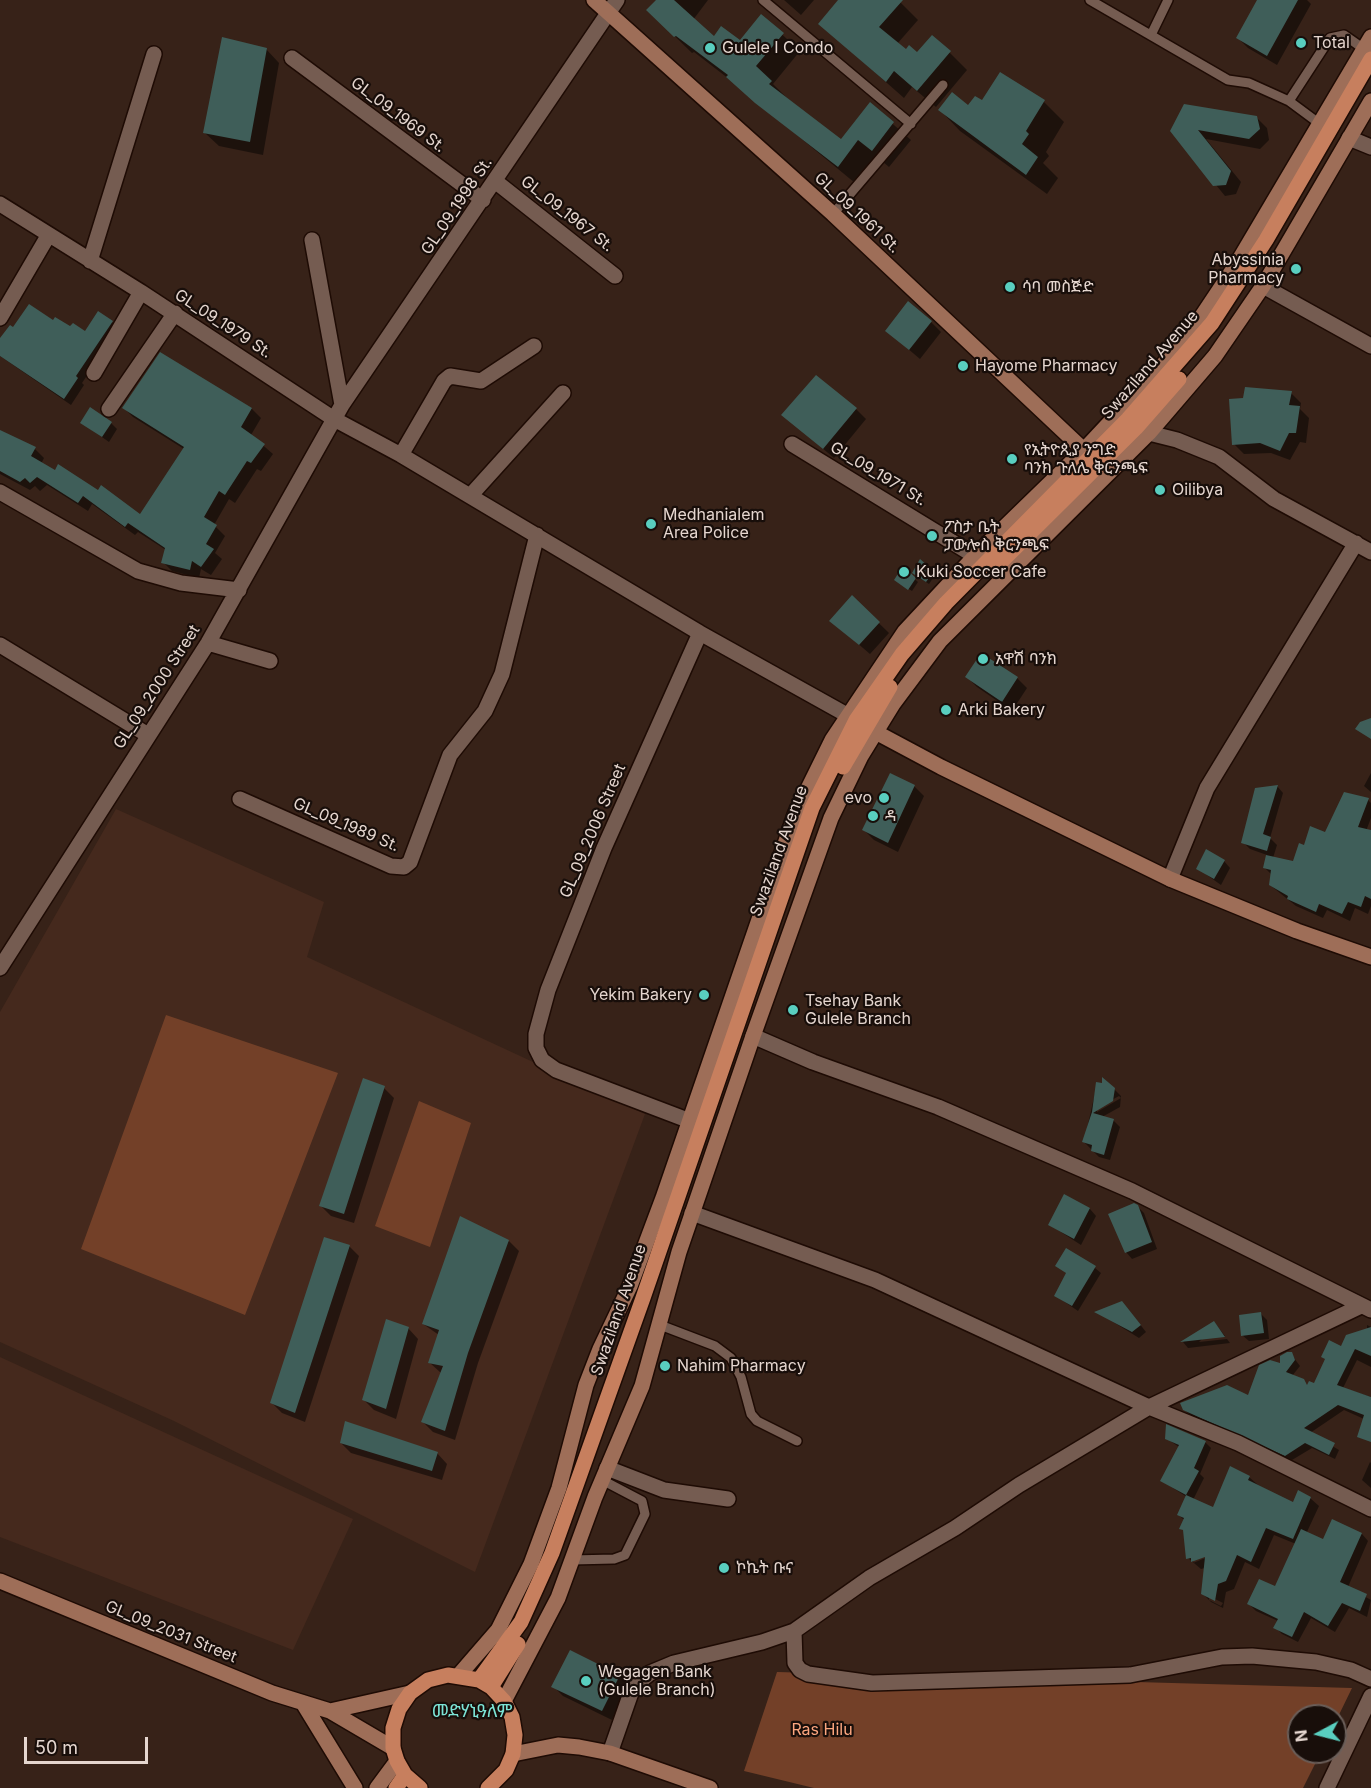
<!DOCTYPE html>
<html>
<head>
<meta charset="utf-8">
<style>
  body { margin:0 }
  #map { position:relative; width:1371px; height:1788px; overflow:hidden; background:#372218; font-family:Inter,sans-serif }
  canvas { display:block }
  .north { position:absolute; left:1287px; top:1704px; width:60px; height:60px; box-sizing:border-box; background:#180e0a; border:2px solid #6a5e59; border-radius:50%; rotate:263deg; font-size:16px; font-weight:700; line-height:24px; text-align:center; color:#e5d6cf }
  .north::after { content:''; display:block; margin:auto; width:21px; height:27px; background:#59cebf; clip-path:polygon(50% 0,100% 100%,50% 72%,0 100%) }
  .scale { position:absolute; left:24px; top:1737px; width:124px; height:27px; box-sizing:border-box; border:3px solid #e5d6cf; border-top:0; padding-left:8px; font-size:18px; line-height:21px; white-space:nowrap; color:#e5d6cf; -webkit-text-stroke:4px #180e0a; paint-order:stroke }
</style>
</head>
<body>
<div id="map">
<canvas width="1371" height="1788"></canvas>
<div class="north">N</div>
<div class="scale">50 m</div>
</div>
<script>
const c = document.querySelector('canvas').getContext('2d');
c.lineJoin = 'round';
function paint(path, color) { c.fillStyle = color; c.fill(path, 'evenodd'); }
const toPath = rows => new Path2D(rows.map(r => 'M' + r).join(''));
function trace(path, color, width, dash) { c.strokeStyle = color; c.lineWidth = width; c.lineCap = dash ? 'butt' : 'round'; c.setLineDash(dash || []); c.stroke(path); }
function write(font, color, halo, rows, align = 'center') {
  c.font = font + ' Inter,"Noto Sans Ethiopic",sans-serif'; c.lineWidth = 4.5; c.setLineDash([]); c.textBaseline = 'middle'; c.strokeStyle = halo; c.fillStyle = color; for (const [text, x, y, turn = 0] of rows) {
    c.save(); c.translate(x, y); c.rotate((+turn || 0) * Math.PI / 180); c.textAlign = isNaN(turn) ? turn : align; if (halo) c.strokeText(text, 0, 0); c.fillText(text, 0, 0); c.restore();
  }
}
const built = toPath([
  [116,809,324,902,307,957,645,1114,475,1572,174,1421,0,1342,0,1012],
  [0,1357,353,1519,293,1650,0,1537]
]);
const green = toPath([
  [166,1015,338,1073,245,1315,81,1249],
  [419,1101,471,1123,430,1247,375,1226],
  [777,1672,1352,1688,1335,1723,1335,1716,1299,1716,1299,1752,1321,1752,1303,1788,814,1788,744,1771]
]);
const shadow = toPath([
  [658,0,708,0,693,20,714,38,740,42,762,16,800,51,773,84,788,99,842,141,870,104,911,140,889,167,876,156,855,183,729,79,694,52,692,53,648,10],
  [784,0,814,0,801,15],
  [840,0,898,0,918,20,897,44,906,51,917,54,950,53,967,70,936,107,912,87,904,98,820,24],
  [1259,0,1307,0,1311,4,1277,65,1248,48,1238,38],
  [266,49,279,63,263,155,219,146,205,133],
  [982,102,1044,102,1064,122,1046,152,1049,156,1043,163,1058,178,1047,194,960,131,940,110,968,107],
  [1256,117,1267,128,1269,140,1260,149,1206,139,1241,182,1236,194,1225,196,1171,130],
  [54,322,85,333,112,322,118,329,82,383,84,385,71,405,0,356,0,340,13,330],
  [931,322,941,332,920,359,887,331],
  [161,354,252,409,261,418,251,435,273,454,261,471,257,469,235,503,229,499,214,525,225,536,215,553,222,559,211,575,201,569,199,578,172,571,163,562,166,550,138,532,135,535,92,504,88,511,47,485,40,491,35,486,30,490,0,474,0,435,12,439,14,437,35,449,44,458,41,464,141,516,184,449,133,417,124,408],
  [1291,393,1301,403,1300,409,1309,418,1306,443,1300,442,1290,460,1271,453,1244,454,1234,444],
  [856,409,866,419,834,458,783,415],
  [82,423,111,423,117,429,109,442],
  [921,561,935,575,929,584,917,576],
  [903,568,918,582,912,591,899,583],
  [852,597,889,633,870,654,842,630],
  [967,677,1017,678,1027,688,1012,711,977,687],
  [1371,773,1371,792,1364,786],
  [914,786,924,796,898,852,874,840,864,830],
  [1277,786,1283,793,1270,838,1277,845,1273,858,1294,862,1304,846,1326,834,1368,800,1371,803,1371,818,1366,831,1371,832,1371,906,1368,914,1355,908,1350,921,1327,910,1323,918,1296,906,1270,885,1272,875,1265,868,1267,855,1250,849,1243,842],
  [1224,861,1230,868,1221,885,1197,868],
  [1097,1084,1114,1089,1121,1096,1120,1107,1102,1117,1113,1120,1120,1127,1110,1160,1099,1157,1084,1142],
  [1119,1096,1121,1098,1097,1112,1097,1108],
  [384,1088,394,1098,354,1223,331,1216,321,1206],
  [1065,1196,1090,1209,1096,1216,1081,1245,1050,1225],
  [1137,1206,1144,1213,1157,1249,1132,1259,1126,1252],
  [509,1241,519,1251,478,1363,455,1440,433,1432,423,1422,441,1373,430,1363,439,1335,423,1324],
  [349,1246,359,1256,305,1422,282,1413,272,1403],
  [1057,1265,1095,1268,1101,1273,1078,1311,1056,1296,1067,1274],
  [1128,1309,1146,1332,1139,1338,1097,1312],
  [1261,1314,1267,1320,1269,1339,1249,1341,1242,1335],
  [1214,1322,1225,1336,1203,1338,1199,1342,1227,1339,1230,1343,1188,1348,1183,1342],
  [1367,1325,1371,1327,1371,1367,1357,1360,1343,1388,1371,1397,1371,1439,1364,1419,1344,1410,1310,1433,1339,1450,1335,1459,1312,1448,1292,1460,1190,1415,1184,1409,1249,1397,1291,1354,1300,1366,1292,1376,1308,1386,1315,1385,1341,1348,1367,1330],
  [408,1328,418,1339,396,1419,374,1410,364,1400],
  [1166,1438,1205,1442,1211,1448,1200,1474,1204,1478,1193,1500,1213,1509,1249,1477,1258,1485,1294,1504,1310,1498,1319,1506,1306,1534,1324,1541,1332,1521,1362,1534,1368,1541,1348,1587,1371,1600,1367,1617,1349,1608,1335,1632,1311,1618,1298,1642,1282,1634,1275,1627,1278,1621,1256,1611,1249,1604,1276,1588,1296,1544,1274,1535,1259,1569,1245,1562,1234,1589,1226,1592,1223,1608,1211,1602,1203,1594,1205,1568,1201,1569,1188,1558,1185,1532,1181,1528,1184,1520,1179,1515,1187,1497,1162,1481,1179,1447],
  [1211,1553,1213,1555,1193,1563,1193,1560],
  [1209,1596,1223,1603,1221,1606,1209,1600],
  [341,1443,437,1453,447,1464,442,1480,351,1453],
  [1370,1462,1371,1463,1371,1488,1362,1480],
  [570,1652,619,1676,630,1686,612,1720,563,1696,553,1686]
]);
const building = toPath([
  [656,0,674,0,714,36,721,26,740,40,761,14,784,33,756,66,772,81,769,84,841,139,870,102,894,122,872,151,858,140,838,167,755,103,726,77,728,75,676,36,674,37,646,10],
  [838,0,903,0,879,27,906,49,909,45,917,52,932,35,951,51,917,91,894,71,886,82,818,24],
  [1257,0,1298,0,1267,56,1236,38],
  [222,37,267,48,250,142,203,133],
  [1000,72,1045,100,1026,131,1029,134,1022,144,1038,157,1026,175,938,110,952,92,968,105,975,96,982,100],
  [1184,104,1257,116,1260,129,1249,139,1198,130,1231,171,1226,185,1213,186,1170,131],
  [908,301,932,321,909,350,885,331],
  [29,304,53,320,55,317,70,326,73,323,85,331,98,311,113,321,76,376,78,378,64,399,0,356,0,338,10,325,13,327],
  [160,352,252,408,241,427,265,444,251,463,247,461,225,495,219,491,204,517,217,525,206,544,214,549,201,567,192,561,190,570,161,563,165,548,128,523,125,527,83,496,78,503,37,477,30,483,25,478,20,482,0,471,0,430,36,447,31,456,55,470,58,464,98,490,101,485,140,514,184,447,122,408],
  [816,375,857,408,823,449,781,415],
  [1245,387,1292,391,1289,405,1300,406,1296,433,1289,433,1280,451,1260,443,1232,445,1229,399,1243,398],
  [90,407,112,422,102,437,80,423],
  [920,559,934,571,926,582,912,573],
  [903,566,916,578,908,590,894,580],
  [852,595,880,622,859,645,829,621],
  [981,653,1018,677,1002,702,965,677],
  [1371,718,1371,739,1355,729,1360,722],
  [890,773,915,785,888,843,862,830],
  [1278,785,1263,834,1271,837,1267,851,1241,843,1255,788],
  [1344,792,1369,798,1358,827,1371,830,1371,899,1365,896,1361,907,1348,902,1342,914,1319,904,1316,912,1287,899,1288,896,1269,885,1271,870,1263,868,1266,855,1293,861,1299,843,1304,845,1310,826,1325,832],
  [1206,849,1225,860,1214,879,1196,869],
  [1102,1077,1115,1088,1113,1101,1093,1113,1114,1119,1104,1155,1091,1151,1092,1145,1082,1142,1092,1112,1096,1082,1102,1083],
  [363,1078,385,1086,344,1214,319,1206],
  [1064,1194,1090,1208,1074,1239,1048,1225],
  [1134,1203,1138,1205,1152,1242,1125,1253,1108,1214],
  [460,1216,509,1240,468,1353,445,1431,421,1422,443,1366,428,1363,439,1330,422,1324],
  [324,1237,350,1245,295,1413,270,1403],
  [1066,1248,1096,1266,1072,1306,1054,1296,1066,1273,1055,1266],
  [1122,1301,1141,1325,1132,1332,1094,1312],
  [1261,1312,1264,1333,1241,1336,1239,1315],
  [386,1319,409,1327,386,1409,362,1400],
  [1214,1321,1225,1337,1180,1342],
  [1371,1327,1371,1356,1355,1349,1337,1385,1371,1397,1371,1442,1357,1437,1364,1415,1338,1405,1304,1428,1335,1443,1329,1455,1305,1443,1285,1456,1183,1410,1180,1403,1227,1385,1248,1395,1259,1365,1270,1360,1280,1363,1280,1356,1287,1352,1292,1352,1295,1360,1286,1372,1304,1379,1307,1385,1309,1381,1314,1383,1325,1359,1321,1357,1329,1340,1341,1346,1346,1335],
  [345,1421,438,1452,432,1471,340,1443],
  [1166,1424,1206,1441,1194,1468,1199,1471,1186,1495,1160,1481,1179,1445,1165,1439],
  [1230,1466,1250,1476,1248,1480,1293,1502,1298,1490,1311,1497,1293,1539,1266,1528,1251,1562,1237,1555,1226,1581,1218,1584,1215,1601,1201,1594,1205,1557,1191,1562,1191,1558,1186,1559,1183,1530,1179,1529,1184,1518,1177,1515,1186,1495,1213,1507],
  [1332,1519,1362,1533,1340,1582,1367,1594,1360,1611,1342,1603,1328,1626,1304,1612,1292,1637,1273,1628,1278,1619,1247,1604,1259,1579,1275,1586,1301,1529,1323,1539],
  [570,1650,620,1675,602,1711,551,1687]
]);
const lane = toPath([
  [763,0,911,124],
  [1090,0,1228,80,1249,83,1289,101,1320,124],
  [1151,35,1168,0],
  [1289,101,1330,38,1344,35,1364,49],
  [833,214,943,85],
  [660,1325,715,1346,731,1358,741,1377,751,1414,757,1421,797,1441],
  [572,1560,614,1559,625,1555,645,1514,642,1501,602,1480]
]);
const street = toPath([
  [292,58,483,200],
  [1349,138,1371,147],
  [495,181,615,276],
  [0,204,141,292,334,419,401,455,700,633,856,720],
  [312,240,342,405],
  [90,261,154,54],
  [1263,286,1371,346],
  [0,318,48,236],
  [94,373,141,292],
  [109,409,175,313],
  [1149,433,1177,440,1219,457,1274,499,1371,552],
  [792,444,975,556],
  [401,455,444,381,450,376,481,381,534,346],
  [0,492,138,571,181,583,239,590],
  [470,496,563,393],
  [208,643,270,661],
  [0,645,148,735],
  [240,799,391,866,404,867,410,862,450,755,485,711,502,674,537,535],
  [1170,879,1207,788,1356,543],
  [0,968,208,643,342,405,617,0],
  [753,1036,813,1062,938,1107,1132,1191,1371,1310],
  [690,1121,556,1070,542,1060,536,1048,536,1034,548,990,604,848,700,633],
  [692,1213,875,1280,1149,1407,1238,1443,1371,1509],
  [1361,1306,1149,1407,1019,1485,955,1528,869,1578,794,1631,795,1663,800,1670,808,1674,872,1683,1130,1675,1222,1657,1252,1656,1316,1662,1351,1670,1371,1679],
  [607,1468,664,1490,728,1499],
  [610,1753,633,1687,650,1673,674,1663,762,1642,794,1631],
  [1327,1788,1371,1696]
]);
const secondary = toPath([
  [594,0,833,214,1090,456],
  [868,728,941,767,1170,879,1297,931,1371,957],
  [0,1581,272,1693,330,1711,393,1748],
  [459,1675,498,1630,531,1564,559,1488,586,1385,600,1349,630,1286,663,1198,795,815,832,740,905,631,975,556,1083,451,1156,373,1194,328,1236,265,1371,37],
  [504,1701,558,1598,595,1497,642,1386,679,1252,753,1036,831,818,861,756,893,704,940,641,1149,433,1215,356,1263,286,1371,101],
  [303,1703,355,1788],
  [330,1711,410,1693],
  [513,1754,558,1745,579,1747,610,1753,710,1788],
  [377,1788,397,1761]
]);
const primary = toPath([
  [993,570,1136,428,1179,379],
  [843,767,890,687],
  [479,1680,521,1622,552,1553,643,1298,812,808,856,720,902,654,946,603,1128,419,1212,323,1266,240,1371,59],
  [491,1687,518,1644],
  [396,1788,405,1775],
  [420,1788,405,1775,397,1761,393,1748,393,1728,399,1709,410,1693,428,1680,448,1675,479,1680,491,1687,504,1701,512,1717,515,1735,513,1754,506,1770,488,1788]
]);
const markers = [
  [1301,43,6,"#59cebf"],
  [710,48,6,"#59cebf"],
  [1296,269,6,"#59cebf"],
  [1010,287,6,"#59cebf"],
  [963,366,6,"#59cebf"],
  [1012,459,6,"#59cebf"],
  [1160,490,6,"#59cebf"],
  [651,524,6,"#59cebf"],
  [932,536,6,"#59cebf"],
  [904,572,6,"#59cebf"],
  [983,659,6,"#59cebf"],
  [946,710,6,"#59cebf"],
  [884,798,6,"#59cebf"],
  [873,816,6,"#59cebf"],
  [704,995,6,"#59cebf"],
  [793,1010,6,"#59cebf"],
  [665,1366,6,"#59cebf"],
  [724,1568,6,"#59cebf"],
  [586,1681,6,"#59cebf"]
];
const poiNames = [
  ["Total",1313,43],
  ["Gulele I Condo",722,48],
  ["Abyssinia",1284,260,"right"],
  ["Pharmacy",1284,278,"right"],
  ["ሳባ መስጅድ",1022,287],
  ["Hayome Pharmacy",975,366],
  ["የኢትዮጲያ ንግድ",1024,450],
  ["ባንክ ጉለሌ ቅርንጫፍ",1024,468],
  ["Oilibya",1172,490],
  ["Medhanialem",663,515],
  ["Area Police",663,533],
  ["ፖስታ ቤት",944,527],
  ["ፓውሎስ ቅርንጫፍ",944,545],
  ["Kuki Soccer Cafe",916,572],
  ["አዋሽ ባንክ",995,659],
  ["Arki Bakery",958,710],
  ["evo",872,798,"right"],
  ["ዳ",885,816],
  ["Yekim Bakery",692,995,"right"],
  ["Tsehay Bank",805,1001],
  ["Gulele Branch",805,1019],
  ["Nahim Pharmacy",677,1366],
  ["ኮኬት ቡና",736,1568],
  ["Wegagen Bank",598,1672],
  ["(Gulele Branch)",598,1690]
];
const streetNames = [
  ["GL_09_1969 St.",398,115,37],
  ["GL_09_1998 St.",457,206,-56],
  ["GL_09_1961 St.",857,213,43],
  ["GL_09_1967 St.",567,214,38],
  ["GL_09_1979 St.",223,324,33],
  ["Swaziland Avenue",1150,365,-49],
  ["GL_09_1971 St.",878,474,31],
  ["GL_09_2000 Street",157,687,-57],
  ["GL_09_1989 St.",346,825,23],
  ["GL_09_2006 Street",593,831,-67],
  ["Swaziland Avenue",779,851,-70],
  ["Swaziland Avenue",619,1310,-71],
  ["GL_09_2031 Street",171,1632,22]
];
const parkNames = [
  ["Ras Hilu",822,1730]
];
const neighbourhoodNames = [
  ["መድሃኒዓለም",472,1712]
];
paint(built, '#45291d');
paint(green, '#734028');
paint(shadow, '#0007');
paint(building, '#3f5e59');
trace(lane, '#1e0b04', 12);
trace(street, '#1e0b04', 18);
trace(secondary, '#1e0b04', 18);
trace(primary, '#1e0b04', 18);
trace(lane, '#755c51', 9);
trace(street, '#755c51', 15);
trace(secondary, '#9e6e58', 15);
trace(primary, '#c77f5e', 15);
for (const [x, y, r, color] of markers) { const dot = new Path2D(); dot.arc(x, y, r, 0, 2 * Math.PI); c.fillStyle = color; c.fill(dot); trace(dot, '#180e0a', 2); }
write('16px', '#e5d6cf', '#180e0a', poiNames, 'left');
write('16px', '#e5d6cf', '#180e0a', streetNames);
write('16px', '#fca67f', '#180e0a', parkNames);
write('18px', '#7ce4d6', '#180e0a', neighbourhoodNames);
</script>
</body>
</html>
